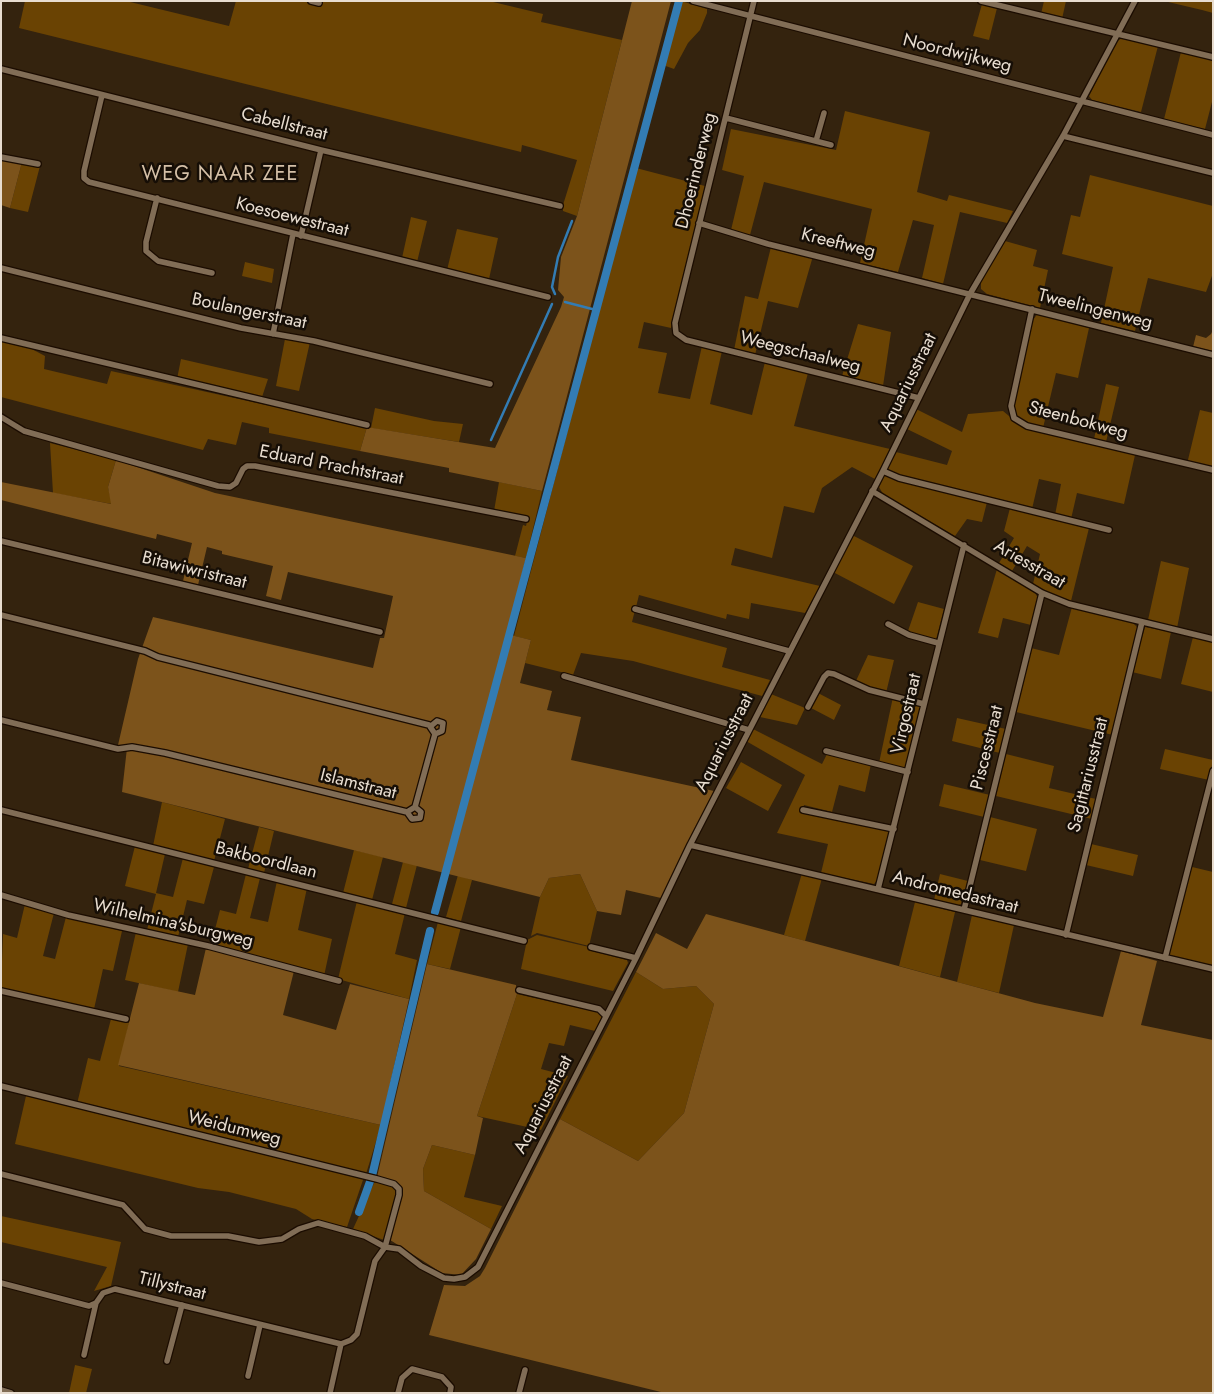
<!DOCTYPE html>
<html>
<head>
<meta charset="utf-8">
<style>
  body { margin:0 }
  #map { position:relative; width:1214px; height:1394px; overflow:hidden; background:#34230e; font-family:Jost,sans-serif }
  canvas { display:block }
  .frame { position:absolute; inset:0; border:2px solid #e8ddd0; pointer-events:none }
</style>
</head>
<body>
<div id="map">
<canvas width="1214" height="1394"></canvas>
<div class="frame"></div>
</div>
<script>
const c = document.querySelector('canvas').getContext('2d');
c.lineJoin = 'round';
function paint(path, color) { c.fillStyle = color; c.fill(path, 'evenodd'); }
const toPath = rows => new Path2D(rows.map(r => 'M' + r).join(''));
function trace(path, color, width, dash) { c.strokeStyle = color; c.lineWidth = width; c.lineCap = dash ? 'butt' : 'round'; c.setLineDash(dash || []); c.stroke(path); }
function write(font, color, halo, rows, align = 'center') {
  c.font = font + ' Jost,sans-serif'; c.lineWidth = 5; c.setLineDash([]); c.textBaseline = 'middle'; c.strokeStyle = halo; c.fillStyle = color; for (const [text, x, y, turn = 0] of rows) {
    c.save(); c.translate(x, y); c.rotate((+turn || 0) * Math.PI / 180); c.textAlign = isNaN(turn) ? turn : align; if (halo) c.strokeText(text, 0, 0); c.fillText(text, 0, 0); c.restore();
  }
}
const green = toPath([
  [25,1,126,1,229,26,236,1,489,1,543,14,541,22,622,40,577,216,563,211,563,205,577,160,522,145,521,152,19,28],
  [681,1,707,9,707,13,700,30,688,43,674,69,663,65],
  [1044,1,1066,1,1062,19,1041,14],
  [1164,1,1213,1,1213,13,1202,10],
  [982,4,997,8,989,40,973,36],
  [1122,38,1158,46,1141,112,1092,100,1089,96,1116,42],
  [1181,52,1213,60,1213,98,1205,129,1164,119],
  [845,111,930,132,917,192,947,201,949,195,1013,211,1007,223,960,212,943,284,922,278,934,225,913,220,898,272,860,263,872,209,764,182,750,235,731,230,744,176,722,170,731,129,836,150],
  [22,162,40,166,28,212,10,208],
  [636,168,705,186,671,328,644,322,638,348,667,353,658,393,690,399,702,346,722,351,710,404,752,415,765,362,808,373,794,426,890,449,875,479,852,467,822,488,814,513,784,506,772,558,735,548,731,565,820,586,805,613,751,603,749,619,727,614,726,619,639,595,636,607,632,606,632,609,635,610,632,622,727,648,722,667,770,680,762,696,633,661,581,653,573,675,525,663,531,640,514,636],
  [1090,175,1213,206,1213,273,1206,292,1148,278,1135,331,1101,323,1113,267,1062,254,1071,215,1080,217],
  [411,217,427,221,417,262,402,258],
  [457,229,498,238,489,279,447,270],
  [1005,241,1037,250,1033,266,1048,270,1040,308,987,294,981,289,981,281],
  [771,247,813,256,798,308,768,301,755,355,734,350,745,296,758,299],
  [245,262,274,269,272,283,242,276],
  [1038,313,1089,328,1078,378,1056,373,1043,428,1022,421,1017,416,1014,405,1033,320],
  [858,324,891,332,883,386,842,376],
  [285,339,310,342,299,391,276,386],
  [1,340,28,347,45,356,44,369,107,384,111,371,367,427,360,451,269,433,269,428,242,422,236,445,208,439,203,450,1,397],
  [181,359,268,379,262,397,177,379],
  [1106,384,1119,387,1106,442,1094,439],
  [375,408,434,421,463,424,459,442,371,428],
  [916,409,962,432,968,414,1003,411,1015,421,1135,455,1124,504,1077,493,1071,519,1055,515,1061,484,1039,479,1032,509,900,476,887,469,896,452,947,465,952,451,907,429],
  [1200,410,1213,413,1213,470,1187,464],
  [50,443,116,460,108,487,112,504,53,493],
  [885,474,987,502,982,522,967,519,955,536,883,494,879,487],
  [499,482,542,491,526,558,515,556,523,525,526,526,528,517,494,511],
  [1010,508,1089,528,1071,601,1052,594,1033,584,1040,554,1027,546,1012,571,999,563,1014,538,1004,531],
  [852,535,913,566,894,604,833,572],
  [1161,561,1189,568,1177,628,1148,620],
  [997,569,1035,593,1038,598,1031,625,1003,618,998,638,978,633],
  [918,602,944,609,936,640,911,634,908,631],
  [1072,607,1132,622,1138,628,1113,735,1016,712,1031,648,1059,655],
  [1145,627,1171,632,1161,679,1132,672],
  [1193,637,1213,642,1213,692,1181,684],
  [868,655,894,660,886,693,855,683],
  [818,693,841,705,834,720,811,708],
  [771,694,805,708,797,725,760,717],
  [893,697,921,706,906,769,879,763],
  [957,718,1006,729,1000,753,952,741],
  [753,729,822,764,827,754,871,764,865,792,839,785,832,812,804,805,802,811,889,831,890,835,880,877,874,884,821,873,828,844,777,833,805,775,746,741],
  [1165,749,1213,760,1209,780,1160,769],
  [1006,754,1054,766,1049,788,1096,799,1092,819,996,796],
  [741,762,782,785,768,811,726,788],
  [944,784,990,795,984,817,939,806],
  [162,802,225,819,214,861,153,846],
  [990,817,1037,829,1026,871,980,860],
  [259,827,274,831,264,873,248,869],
  [1091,844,1138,855,1133,876,1086,865],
  [135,846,165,854,156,893,173,897,183,858,214,867,204,904,187,900,178,937,147,930,156,894,125,886],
  [354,850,383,857,372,900,343,893],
  [403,862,417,865,406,908,392,904],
  [1188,866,1213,872,1213,968,1169,955],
  [802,873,822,878,805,941,784,935],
  [246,874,260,878,250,918,268,922,277,881,307,888,298,930,332,939,324,976,211,945,220,910,236,914],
  [580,874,597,911,589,946,537,933,531,936,540,897,549,878],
  [940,874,968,881,961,904,957,906,934,900],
  [458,875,472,880,461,921,446,917],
  [357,901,405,913,395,954,417,960,409,999,338,979],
  [915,902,955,912,940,977,899,966],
  [25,904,54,913,43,956,55,959,66,917,122,931,113,971,103,969,94,1009,1,988,3,934,17,938],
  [972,915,1014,925,999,993,957,982],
  [438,922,461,927,450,969,427,964],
  [136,932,188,944,178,992,125,980],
  [537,935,589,947,588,950,627,960,628,963,613,991,521,969,527,940],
  [636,972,663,989,696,986,714,1004,684,1113,638,1161,560,1119],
  [517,994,597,1012,602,1017,595,1031,570,1025,564,1046,549,1043,541,1069,568,1076,541,1130,477,1116],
  [111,1019,129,1023,119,1066,381,1125,366,1174,77,1104,88,1058,100,1061],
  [26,1096,364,1177,347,1227,312,1219,296,1209,229,1192,198,1188,15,1144],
  [432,1145,475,1155,464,1197,502,1206,491,1229,424,1191,423,1169],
  [375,1181,396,1187,398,1194,384,1240,353,1229],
  [1,1216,121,1242,111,1286,94,1291,107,1267,1,1242],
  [75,1365,92,1369,86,1393,69,1393]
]);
const forest = toPath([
  [632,1,671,1,542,491,449,472,449,468,360,451,367,427,495,448,561,307,564,297,558,290,561,257,577,216],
  [1,158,22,162,10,208,1,205],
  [1213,330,1213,351,1193,347,1196,335,1206,338,1211,334],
  [116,460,215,493,526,558,507,634,531,640,520,683,552,691,547,710,581,717,571,760,714,791,661,898,626,890,621,915,597,911,580,874,549,878,540,897,122,792,127,748,118,745,138,659,153,617,373,668,380,638,384,638,393,596,288,572,281,600,266,596,273,566,222,554,222,551,207,547,198,585,183,581,192,543,157,534,156,539,1,500,1,482,111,504,108,487],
  [706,914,1035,1003,1103,1017,1121,951,1157,961,1141,1025,1213,1040,1213,1393,665,1393,429,1335,444,1285,465,1286,480,1276,485,1268,560,1119,638,1161,684,1113,714,1004,696,986,663,989,636,972,656,933,687,949],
  [206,948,294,971,283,1015,336,1030,350,984,409,999,381,1125,118,1065,139,983,195,995],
  [427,964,516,985,517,994,477,1116,483,1118,475,1155,432,1145,423,1169,424,1191,491,1229,476,1259,461,1275,442,1273,387,1238,401,1191,377,1177]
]);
const stream = toPath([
  [555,294,552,287,558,257,572,221],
  [565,302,596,310],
  [491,440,552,304]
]);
const canal = toPath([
  [435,912,679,1],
  [359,1212,372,1176,430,931]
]);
const street = toPath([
  [311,1,319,3],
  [693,1,1213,135],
  [754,1,675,323,676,333,686,340,919,398],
  [981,1,1213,57],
  [1,69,321,150,560,206],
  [102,95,84,171,84,178,89,182,548,297],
  [726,118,831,145],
  [1063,136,1213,173],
  [816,141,824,113],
  [1,157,38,164],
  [157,198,146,242,146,251,158,261,212,273],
  [699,223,768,244,1213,355],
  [301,236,321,150],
  [1,268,241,328,314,341,490,384],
  [1032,309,1011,406,1014,418,1027,426,1213,470],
  [273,334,293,234],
  [1,338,367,425],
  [1,417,24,431,218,486,230,487,236,483,243,469,247,466,255,466,526,519],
  [883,471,899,478,1109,530],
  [872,491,1042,593,1069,604,1213,639],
  [1,541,380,632],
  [635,609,789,651],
  [1,615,145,651,158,657,429,725,435,734,415,807,407,812,165,753,132,747,118,749,1,720],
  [888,624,909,635,938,643],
  [564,676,749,730],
  [808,707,824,677,828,673,834,674,869,690,924,704],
  [431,726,437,721,443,723,442,731,435,734],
  [826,751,908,772],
  [1,810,524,941],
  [803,810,894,829],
  [407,812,412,819,420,818,421,812,415,807],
  [690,845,1213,969],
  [878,889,964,545],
  [1,895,68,915,208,946,339,981],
  [964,910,1042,593],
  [1066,935,1142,622],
  [591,947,636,958],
  [1165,958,1213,771],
  [519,990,599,1009,606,1016],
  [1,991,126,1019],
  [1,1086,377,1179,394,1184,399,1189,399,1195,385,1247,365,1236,318,1223,299,1229,282,1239,259,1242,228,1236,171,1236,145,1229,123,1205,1,1174],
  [1,1283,89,1306,96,1303,103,1293,115,1289,341,1344],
  [84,1355,96,1303],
  [167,1361,182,1305],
  [248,1376,260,1325],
  [1,1390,11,1393],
  [330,1393,341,1344,351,1340,357,1334,375,1261,385,1247,399,1249,421,1266,444,1278,454,1279,465,1277,478,1267,636,958,690,845,883,471,970,294,1063,136,1135,1],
  [398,1393,402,1378,412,1369,442,1377,451,1387,450,1393],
  [519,1393,525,1370]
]);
const streetNames = [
  ["Noordwijkweg",957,54,14],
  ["Cabellstraat",284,125,14],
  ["Dhoerinderweg",697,171,-76],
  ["Koesoewestraat",292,218,14],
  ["Kreeftweg",838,244,14],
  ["Tweelingenweg",1095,310,14],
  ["Boulangerstraat",249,312,12],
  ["Weegschaalweg",800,353,14],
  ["Aquariusstraat",909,383,-64],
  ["Steenbokweg",1078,421,15],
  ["Eduard Prachtstraat",331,466,11],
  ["Ariesstraat",1029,565,30],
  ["Bitawiwristraat",194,571,14],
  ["Virgostraat",907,714,-77],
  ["Aquariusstraat",725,743,-63],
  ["Piscesstraat",988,748,-76],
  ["Sagittariusstraat",1089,775,-76],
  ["Islamstraat",358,785,14],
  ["Bakboordlaan",266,861,14],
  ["Andromedastraat",955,893,14],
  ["Wilhelmina'sburgweg",173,924,13],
  ["Aquariusstraat",544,1105,-63],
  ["Weidumweg",234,1129,14],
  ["Tillystraat",172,1287,14]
];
const quarterNames = [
  ["WEG NAAR ZEE",220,175]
];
paint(green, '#6a4303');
paint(forest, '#7c531b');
trace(stream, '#337cb3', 2.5);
trace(canal, '#337cb3', 8);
trace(street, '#1b0c00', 8);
trace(street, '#816d56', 5.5);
write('18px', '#e8ddd0', '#160e06', streetNames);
c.letterSpacing = '1px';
write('20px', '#d4bfa6', '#160e06', quarterNames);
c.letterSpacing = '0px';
</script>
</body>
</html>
